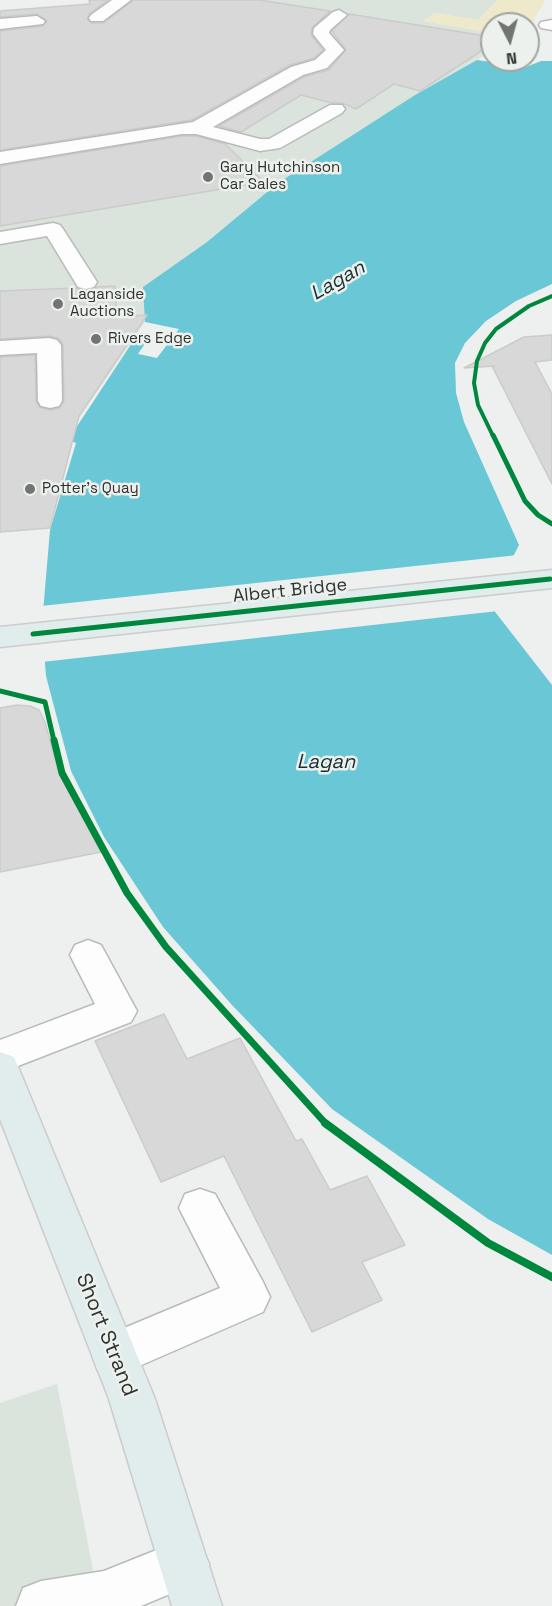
<!DOCTYPE html>
<html>
<head>
<meta charset="utf-8">
<style>
  body { margin:0 }
  #map { position:relative; width:552px; height:1606px; overflow:hidden; background:#edf0ee; font-family:"Space Grotesk",sans-serif }
  canvas { display:block }
  .north { position:absolute; left:480px; top:12px; width:60px; height:60px; box-sizing:border-box; background:#ecf1ed; border:2px solid #a1a5a1; border-radius:50%; rotate:174deg; font-size:16px; font-weight:700; line-height:24px; text-align:center; color:#303230 }
  .north::after { content:''; display:block; margin:auto; width:21px; height:27px; background:#727472; clip-path:polygon(50% 0,100% 100%,50% 72%,0 100%) }
</style>
</head>
<body>
<div id="map">
<canvas width="552" height="1606"></canvas>
<div class="north">N</div>
</div>
<script>
const c = document.querySelector('canvas').getContext('2d');
c.lineJoin = 'round';
function paint(path, color) { c.fillStyle = color; c.fill(path, 'evenodd'); }
const toPath = rows => new Path2D(rows.map(r => 'M' + r).join(''));
function trace(path, color, width, dash) { c.strokeStyle = color; c.lineWidth = width; c.lineCap = dash ? 'butt' : 'round'; c.setLineDash(dash || []); c.stroke(path); }
function write(font, color, halo, rows, align = 'center') {
  c.font = font + ' "Space Grotesk",sans-serif'; c.lineWidth = 5; c.setLineDash([]); c.textBaseline = 'middle'; c.strokeStyle = halo; c.fillStyle = color; for (const [text, x, y, turn = 0] of rows) {
    c.save(); c.translate(x, y); c.rotate((+turn || 0) * Math.PI / 180); c.textAlign = isNaN(turn) ? turn : align; if (halo) c.strokeText(text, 0, 0); c.fillText(text, 0, 0); c.restore();
  }
}
const built = toPath([
  [173,0,498,0,478,20,435,13,423,21,492,33,492,47,478,60,415,95,278,183,207,242,143,287,145,322,64,440,71,446,50,528,0,532,0,45,145,32],
  [57,1384,100,1606,0,1606,0,1403]
]);
const green = toPath([
  [498,0,545,0,528,31,528,24,492,24,492,33,423,21,435,13,478,20]
]);
const water = toPath([
  [477,60,526,67,541,61,552,61,552,284,516,301,486,321,465,343,455,363,456,393,464,422,519,545,489,604,552,685,552,1255,488,1219,332,1109,232,1005,163,927,104,837,71,771,46,676,42,624,50,530,76,443,68,440,145,323,143,287,207,242,278,183,415,95]
]);
const pier = toPath([
  [145,322,179,329,157,358,138,354,148,339,136,336],
  [518,555,492,604,498,611,42,662,39,624,41,606]
]);
const building = toPath([
  [89,0,108,0,89,14,87,19,91,23,104,23,133,0,259,0,330,11,312,28,311,35,323,50,314,58,290,65,192,120,0,150,0,31,43,26,47,21,37,14,0,17,0,11,90,4,89,0],
  [349,14,492,37,492,44,420,91,394,84,356,109,342,103,332,103,301,95,241,132,219,126,304,77,329,70,346,50,332,31,349,14],
  [182,136,196,136,225,144,264,182,0,226,0,166,182,136],
  [115,286,117,317,147,315,79,416,50,528,0,532,0,357,35,355,36,401,39,407,50,410,59,408,64,401,63,344,58,338,49,336,0,339,0,291,76,288,87,291,97,287,115,286],
  [552,335,552,360,535,362,552,394,552,484,492,366,495,366,464,368,524,337,552,335],
  [17,705,30,706,39,710,45,722,59,774,101,852,0,872,0,708,17,705],
  [164,1014,187,1059,240,1038,296,1141,302,1139,330,1190,367,1176,405,1245,362,1262,382,1300,312,1332,224,1156,161,1182,95,1041,164,1014]
]);
const minor = toPath([
  [112,0,131,0,103,21,91,21,89,18,91,15,112,0],
  [339,10,347,15,330,30,329,33,344,50,327,68,303,75,213,127,260,139,269,139,330,105,342,105,345,109,342,113,280,148,260,151,196,134,182,134,0,164,0,152,193,122,291,67,315,60,326,50,313,34,314,28,333,12,339,10],
  [37,16,45,21,43,24,0,29,0,19,37,16],
  [552,20,552,30,541,28,539,25,541,22,552,20],
  [53,223,60,225,63,229,97,282,94,287,86,289,78,287,47,236,0,244,0,232,53,223],
  [49,338,57,340,61,345,62,401,59,406,50,408,41,406,38,401,37,353,0,355,0,341,49,338],
  [88,940,101,945,137,1011,131,1022,0,1073,0,1040,95,1004,70,955,75,945,88,940],
  [200,1189,215,1194,263,1282,270,1297,263,1312,114,1377,98,1371,92,1355,98,1339,220,1288,179,1208,185,1194,200,1189],
  [184,1539,201,1547,209,1564,201,1581,141,1606,16,1606,23,1588,41,1581,104,1571,184,1539]
]);
const major = toPath([
  [552,570,552,588,0,647,0,627,552,570],
  [0,1052,14,1057,19,1069,155,1399,222,1606,172,1606,109,1399,0,1119,0,1052]
]);
const cyclewayFar3 = toPath([
  [493,436,478,405,474,383,477,361,485,343,496,329,529,306,552,296]
]);
const cyclewayFar2 = toPath([
  [493,435,525,501,538,515,552,524],
  [33,634,550,579],
  [0,691,45,702,54,741]
]);
const cyclewayFar1 = toPath([
  [54,740,62,773,127,893,166,947,327,1125]
]);
const cycleway = toPath([
  [325,1123,488,1243,552,1277]
]);
const markers = [
  [208,177,6,"#727472"],
  [58,304,6,"#727472"],
  [96,339,6,"#727472"],
  [30,489,6,"#727472"]
];
const farPoinames = [
  ["Gary Hutchinson",220,168],
  ["Car Sales",220,185],
  ["Laganside",70,295],
  ["Auctions",70,312],
  ["Rivers Edge",108,339],
  ["Potter's Quay",42,489]
];
const streetNames = [
  ["Albert Bridge",290,591,-6]
];
const waterNames = [
  ["Lagan",338,281,-30],
  ["Lagan",326,763]
];
const nearStreetnames = [
  ["Short Strand",106,1335,68]
];
paint(built, '#dbe3dd');
paint(green, '#eee9ca');
paint(water, '#69c7d6');
paint(pier, '#edf0ee');
paint(building, '#d7d8d7');
trace(building, '#caccca', 1.5);
trace(minor, '#b9bbb9', 3);
trace(major, '#cbcccb', 3);
paint(minor, '#fcfdfc');
paint(major, '#e1edec');
trace(cyclewayFar3, '#00873e', 4);
trace(cyclewayFar2, '#00873e', 5);
trace(cyclewayFar1, '#00873e', 7);
trace(cycleway, '#00873e', 8);
for (const [x, y, r, color] of markers) { const dot = new Path2D(); dot.arc(x, y, r, 0, 2 * Math.PI); c.fillStyle = color; c.fill(dot); trace(dot, '#ecf1ed', 2); }
write('15px', '#303230', '#ecf1ed', farPoinames, 'left');
write('18px', '#303230', '#ecf1ed', streetNames);
write('italic 20px', '#182e32', '#ecf1ed', waterNames);
write('21px', '#303230', '#ecf1ed', nearStreetnames);
</script>
</body>
</html>
